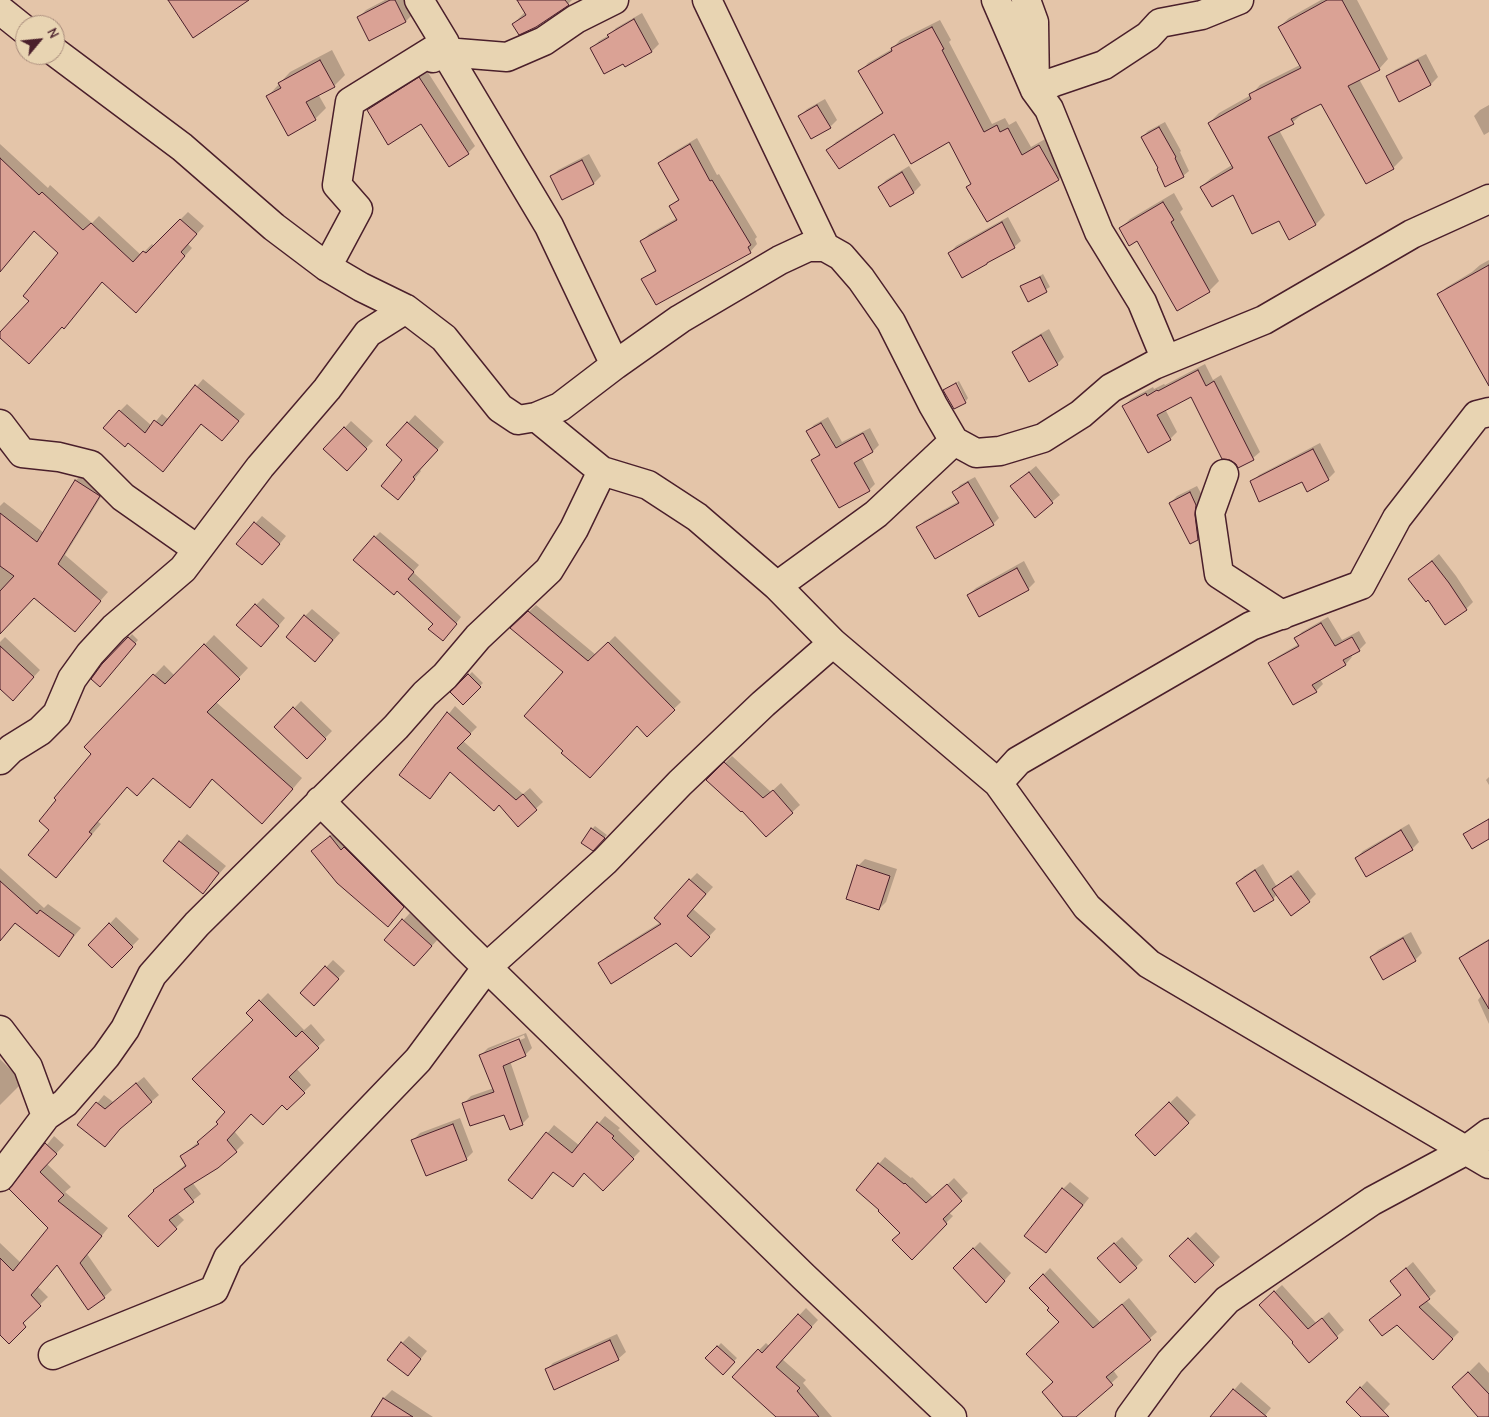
<!DOCTYPE html>
<html>
<head>
<meta charset="utf-8">
<style>
  body { margin:0 }
  #map { position:relative; width:1489px; height:1417px; overflow:hidden; background:#e4c5a9; font-family:"Comic Neue",sans-serif }
  canvas { display:block }
  .north { position:absolute; left:15px; top:15px; width:50px; height:50px; box-sizing:border-box; background:#e8d4b2; border:1px solid #a98c7c; border-radius:50%; rotate:62deg; font-size:14px; font-weight:700; line-height:20px; text-align:center; color:#4a1f2b }
  .north::after { content:''; display:block; margin:auto; width:18px; height:22px; background:#4a1f2b; clip-path:polygon(50% 0,100% 100%,50% 72%,0 100%) }
</style>
</head>
<body>
<div id="map">
<canvas width="1489" height="1417"></canvas>
<div class="north">N</div>
</div>
<script>
const c = document.querySelector('canvas').getContext('2d');
c.lineJoin = 'round';
function paint(path, color) { c.fillStyle = color; c.fill(path, 'evenodd'); }
const toPath = rows => new Path2D(rows.map(r => 'M' + r).join(''));
function trace(path, color, width, dash) { c.strokeStyle = color; c.lineWidth = width; c.lineCap = dash ? 'butt' : 'round'; c.setLineDash(dash || []); c.stroke(path); }
const shadow = toPath([
  [385,0,406,0,413,14,406,21,370,39,359,17,366,10],
  [519,0,572,0,568,4,513,24,525,12],
  [1321,0,1357,0,1388,59,1379,69,1359,79,1403,158,1393,168,1367,183,1321,102,1303,113,1293,122,1279,130,1325,215,1316,224,1289,239,1279,220,1234,193,1201,187,1211,178,1232,165,1209,123,1219,113,1251,95,1260,85,1300,65,1279,27,1289,18],
  [642,13,659,44,652,51,626,66,624,62,592,48,599,41,609,35,616,28],
  [940,20,951,40,949,42,992,124,1005,118,1009,125,1016,121,1031,147,1047,138,1067,171,1059,179,987,221,967,188,972,183,949,140,894,132,828,150,836,142,883,112,860,72,868,63,892,49,900,40],
  [332,50,345,75,334,86,318,94,326,108,315,119,268,96,290,72],
  [1426,54,1438,77,1431,84,1400,100,1388,77,1395,70],
  [427,71,475,146,468,153,421,122,368,110,375,103],
  [825,99,837,120,830,127,799,117,807,109],
  [1489,105,1489,132,1484,135,1474,116,1480,110],
  [1165,122,1181,151,1180,152,1189,171,1183,176,1142,137,1148,131],
  [697,138,717,175,719,174,757,237,755,239,757,244,750,252,656,304,643,279,657,269,642,241,649,234,677,218,670,206,680,198,660,163,667,156],
  [0,144,48,188,50,185,92,223,99,216,141,255,152,244,154,246,188,212,204,226,188,244,192,248,136,311,103,281,64,328,62,326,0,337,0,334,30,300,59,253,34,230,0,270],
  [589,154,601,176,594,183,563,199,551,177,558,170],
  [909,166,921,185,914,192,890,206,879,187,886,180],
  [1174,193,1183,209,1180,212,1219,281,1209,291,1177,309,1138,240,1121,228,1130,219],
  [1008,217,1021,241,1014,247,950,253,956,246],
  [1489,260,1489,387,1439,294,1447,287,1472,272,1480,265],
  [1043,274,1050,287,1028,300,1022,287],
  [1049,329,1064,357,1057,364,1014,352,1021,345],
  [1205,364,1213,380,1221,375,1260,452,1253,458,1238,466,1192,395,1165,409,1177,432,1170,439,1124,406,1131,399,1153,387,1154,389,1164,384,1165,385],
  [203,379,245,414,229,432,202,423,163,470,120,411,127,404,152,426,162,414,169,420],
  [959,381,968,398,966,401,957,382],
  [415,415,444,442,420,470,421,471,405,491,404,460,388,445],
  [828,417,842,442,870,428,879,445,873,451,861,457,875,484,869,490,813,460,820,453,807,432,814,425],
  [351,421,373,441,347,469,325,449],
  [1320,443,1335,472,1328,479,1252,482,1259,475],
  [1036,466,1060,495,1035,516,1019,480],
  [84,473,107,487,65,555,108,592,82,622,34,596,0,623,0,506,4,502,44,533,76,480],
  [975,477,999,518,993,524,918,528,924,521,959,501,954,492,960,485],
  [1197,486,1203,497,1205,531,1197,539,1170,503,1177,496],
  [262,516,286,536,269,557,238,543],
  [380,532,419,565,413,572,461,617,448,634,435,623,375,537],
  [1439,554,1456,576,1473,602,1466,609,1428,598,1410,579],
  [1024,561,1035,582,1028,589,968,595,976,588],
  [263,598,285,618,268,638,256,605],
  [536,605,596,655,615,636,681,702,647,735,637,725,565,672,512,628],
  [312,609,340,633,322,653,305,616],
  [1328,617,1342,640,1359,631,1366,643,1359,650,1351,655,1352,657,1346,664,1320,679,1323,684,1316,691,1270,664,1277,657,1299,644,1296,638,1302,632],
  [132,634,138,640,103,682,103,665],
  [214,635,248,668,216,702,302,778,272,813,213,779,190,806,153,777,128,786,97,821,101,824,56,876,51,830,93,754,86,747,164,665,175,676],
  [5,637,40,670,20,692,0,687,0,642],
  [472,672,483,683,463,703,452,692],
  [301,701,332,731,307,757,276,727],
  [455,706,477,727,463,741,523,794,530,788,543,802,518,825,499,804,451,771,430,797,401,775],
  [732,756,771,792,781,783,800,805,766,836,742,809,708,780],
  [1489,777,1489,785,1486,780],
  [1409,824,1419,842,1412,849,1356,858,1363,851],
  [595,826,607,835,593,849,592,829],
  [339,828,412,898,397,916,313,851],
  [187,834,226,866,203,892,164,861],
  [865,859,897,869,886,902,879,909,858,866],
  [1263,864,1277,887,1298,870,1316,894,1309,901,1277,894,1273,899,1237,883,1244,876],
  [0,868,44,908,48,904,81,928,58,955,16,922,0,940],
  [697,873,713,887,693,909,716,929,698,948,676,942,600,963,607,956,661,922,690,880],
  [410,913,439,938,421,958,386,939],
  [116,917,139,939,119,960,90,945],
  [1411,932,1422,953,1415,960,1371,957,1378,950],
  [1489,939,1489,1024,1478,1000,1482,995,1461,958,1467,952],
  [333,960,345,971,321,997,302,993],
  [268,993,304,1030,311,1024,325,1040,296,1068,311,1085,287,1109,282,1103,251,1112,234,1131,244,1143,236,1151,192,1182,201,1194,177,1213,184,1220,158,1245,155,1190,186,1164,182,1156,219,1124,226,1112,255,1020,248,1013],
  [526,1033,532,1048,525,1055,510,1061,529,1117,522,1124,504,1113,464,1103,471,1096,494,1088,480,1056,488,1048],
  [524,1035,525,1038,487,1053,487,1051],
  [0,1059,23,1082,0,1105],
  [144,1077,159,1095,151,1102,79,1125,104,1095,113,1102],
  [1177,1096,1196,1115,1155,1155,1137,1135],
  [605,1116,620,1128,618,1130,640,1151,603,1189,585,1172,579,1179,554,1171,532,1197,510,1180,554,1125,580,1146],
  [460,1118,473,1152,466,1159,413,1140,420,1133],
  [54,1136,64,1145,47,1164,71,1187,65,1192,108,1228,87,1254,112,1290,104,1297,58,1264,38,1287,48,1297,27,1317,0,1292,0,1243,21,1263,50,1228,11,1189],
  [885,1157,911,1178,912,1177,934,1198,954,1178,968,1193,948,1212,953,1216,912,1258,879,1164],
  [1070,1182,1089,1198,1046,1252,1063,1189],
  [1196,1232,1220,1257,1195,1282,1171,1256],
  [1122,1237,1143,1260,1136,1267,1106,1251],
  [980,1242,1011,1273,993,1294,954,1268],
  [1413,1262,1436,1291,1426,1300,1459,1332,1433,1358,1397,1323,1371,1320,1402,1294,1391,1281],
  [1050,1268,1100,1322,1129,1298,1157,1332,1113,1370,1118,1377,1074,1417,1065,1417,1054,1382,1060,1322,1051,1308,1031,1288],
  [1282,1285,1316,1323,1329,1312,1344,1330,1309,1361,1268,1298],
  [806,1308,818,1320,782,1359,806,1380,803,1383,832,1417,778,1417,759,1350,766,1343,770,1347],
  [617,1334,626,1352,618,1359,546,1370,553,1363],
  [409,1336,427,1351,414,1367,402,1343],
  [721,1343,737,1358,723,1373,707,1358],
  [1479,1362,1489,1373,1489,1417,1479,1417,1464,1377],
  [1367,1381,1390,1404,1378,1417,1363,1417,1347,1402],
  [1241,1382,1271,1408,1264,1417,1213,1417,1212,1416],
  [392,1390,433,1417,372,1417,384,1398]
]);
const building = toPath([
  [168,0,249,0,193,38,168,0],
  [390,0,395,0,406,22,369,41,357,17,390,0],
  [517,0,565,0,569,5,536,27,519,35,512,24,526,15,517,0],
  [1327,0,1342,0,1380,70,1348,86,1394,169,1366,184,1321,104,1291,119,1294,124,1268,137,1316,225,1289,240,1279,221,1252,234,1233,195,1212,207,1200,187,1233,168,1208,123,1251,99,1249,94,1301,68,1278,27,1327,0],
  [634,19,652,52,625,67,623,64,604,74,590,48,609,37,607,35,634,19],
  [932,27,944,49,942,50,984,132,997,125,1000,132,1008,128,1022,155,1039,145,1059,180,987,222,966,187,971,184,949,142,911,164,894,134,839,169,826,150,883,113,858,71,892,51,891,48,932,27],
  [320,60,335,87,306,102,316,120,288,136,266,96,281,88,278,83,320,60],
  [1418,60,1431,85,1399,102,1386,76,1418,60],
  [419,77,469,154,449,167,421,124,388,145,367,110,419,77],
  [817,105,831,128,811,139,798,116,817,105],
  [1159,127,1176,157,1175,158,1184,177,1165,187,1157,169,1158,168,1141,137,1159,127],
  [690,144,710,181,712,180,751,245,748,247,751,253,656,305,641,279,656,271,640,241,677,220,669,206,679,200,658,163,690,144],
  [0,158,39,195,42,192,83,230,91,223,133,262,143,251,146,253,180,219,197,234,181,252,185,256,136,313,102,282,64,329,62,327,29,364,0,338,0,332,29,301,23,296,58,253,34,231,0,272,0,158],
  [582,160,594,184,562,200,550,176,582,160],
  [902,172,914,193,890,207,878,187,902,172],
  [1163,202,1174,220,1171,222,1210,292,1177,311,1137,241,1129,246,1119,228,1163,202],
  [1002,222,1015,248,987,263,987,264,962,278,948,253,1002,222],
  [1489,265,1489,386,1437,294,1489,265],
  [1040,277,1047,292,1028,302,1020,286,1040,277],
  [1041,335,1058,365,1029,382,1012,352,1041,335],
  [1198,370,1206,386,1214,381,1254,460,1238,468,1236,464,1230,460,1222,459,1191,397,1157,415,1171,440,1148,453,1122,406,1146,393,1147,396,1157,390,1158,391,1198,370],
  [956,383,966,403,954,409,943,390,956,383],
  [195,385,239,421,222,441,201,424,163,472,128,443,125,447,103,428,119,410,145,433,154,420,162,426,195,385],
  [407,422,438,450,413,477,415,479,398,500,381,486,402,460,386,445,407,422],
  [821,423,836,448,863,433,873,452,854,463,870,491,839,508,811,460,820,455,806,431,821,423],
  [344,427,367,449,347,471,323,449,344,427],
  [1313,449,1329,480,1307,492,1302,482,1259,502,1250,481,1313,449],
  [1029,472,1053,503,1035,518,1010,486,1029,472],
  [75,480,100,496,58,564,101,601,75,632,34,598,0,634,0,591,14,576,0,566,0,513,37,542,75,480],
  [968,482,994,525,935,559,916,527,959,503,952,492,968,482],
  [1190,492,1196,505,1195,515,1198,540,1190,544,1169,503,1190,492],
  [254,522,280,544,262,565,236,544,254,522],
  [374,536,414,572,408,579,457,624,443,641,428,629,433,624,397,591,394,595,353,560,374,536],
  [1432,561,1449,583,1467,610,1445,625,1428,600,1426,602,1408,579,1432,561],
  [1017,568,1029,590,979,617,967,595,1017,568],
  [255,604,279,626,261,647,236,625,255,604],
  [528,611,588,661,608,642,675,710,647,737,637,726,590,778,561,753,563,751,524,716,563,672,510,628,528,611],
  [304,615,333,640,315,662,286,637,304,615],
  [1321,623,1335,646,1352,637,1360,651,1343,660,1346,665,1312,685,1317,692,1293,705,1268,663,1299,646,1294,638,1321,623],
  [128,637,136,644,100,687,91,679,102,664,128,637],
  [204,644,240,679,207,712,293,789,262,824,212,779,190,808,153,778,137,796,127,787,89,832,92,834,56,878,28,855,49,830,39,821,56,800,54,798,91,754,84,747,153,674,165,684,204,644],
  [0,646,34,677,13,701,0,689,0,646],
  [468,674,481,687,463,705,450,692,468,674],
  [293,707,326,739,307,759,274,727,293,707],
  [447,712,471,734,457,748,516,800,523,794,537,810,518,827,499,805,494,811,450,772,430,799,399,775,447,712],
  [724,762,763,798,773,790,793,813,766,837,742,811,741,812,706,780,724,762],
  [1489,819,1489,839,1472,849,1463,834,1489,819],
  [591,828,605,838,593,851,581,843,591,828],
  [1401,830,1413,850,1366,877,1355,858,1401,830],
  [330,836,341,850,344,847,404,907,388,927,337,883,311,851,330,836],
  [179,841,219,873,203,894,163,861,179,841],
  [857,865,890,876,879,910,846,899,857,865],
  [1255,870,1274,900,1254,912,1236,883,1255,870],
  [1291,876,1310,902,1291,916,1272,889,1291,876],
  [689,879,706,894,687,916,710,937,691,957,676,943,611,984,598,963,661,924,654,918,689,879],
  [0,881,37,914,40,910,74,935,59,957,15,923,0,941,0,881],
  [402,919,432,946,414,966,384,940,402,919],
  [109,923,133,947,112,968,88,945,109,923],
  [1403,938,1416,961,1383,980,1370,957,1403,938],
  [1489,940,1489,1009,1459,958,1489,940],
  [325,966,339,979,314,1006,300,993,325,966],
  [259,1000,296,1037,302,1031,319,1048,289,1077,305,1093,287,1110,282,1105,263,1125,251,1114,227,1140,237,1152,218,1168,184,1189,194,1202,169,1220,177,1229,158,1247,128,1216,154,1191,153,1190,186,1166,180,1156,199,1144,197,1142,218,1124,216,1122,225,1112,192,1079,253,1020,246,1013,259,1000],
  [519,1039,526,1056,503,1066,523,1125,510,1130,504,1115,470,1126,462,1103,494,1092,479,1055,519,1039],
  [136,1083,152,1102,120,1129,105,1147,77,1125,96,1102,105,1109,136,1083],
  [1169,1102,1189,1123,1155,1156,1135,1135,1169,1102],
  [597,1122,614,1136,612,1138,634,1159,603,1191,584,1173,573,1187,553,1172,532,1199,508,1180,546,1132,572,1153,597,1122],
  [453,1124,467,1160,426,1176,411,1140,453,1124],
  [45,1143,57,1154,40,1172,64,1195,58,1201,102,1236,80,1263,105,1298,88,1310,57,1265,31,1295,41,1306,23,1323,26,1327,9,1344,0,1335,0,1258,13,1271,48,1228,9,1189,45,1143],
  [878,1163,904,1184,905,1183,926,1203,947,1184,962,1201,943,1219,947,1224,912,1260,892,1240,900,1233,878,1211,879,1210,856,1190,878,1163],
  [1062,1188,1083,1205,1046,1253,1024,1236,1062,1188],
  [1188,1238,1214,1265,1195,1283,1169,1256,1188,1238],
  [1114,1243,1137,1268,1120,1283,1097,1258,1114,1243],
  [973,1248,1005,1281,986,1303,953,1268,973,1248],
  [1406,1268,1430,1299,1419,1307,1453,1339,1433,1360,1397,1325,1382,1336,1369,1320,1401,1295,1390,1281,1406,1268],
  [1043,1274,1093,1328,1122,1304,1151,1340,1106,1377,1113,1385,1076,1417,1063,1417,1042,1392,1053,1382,1026,1354,1059,1322,1047,1310,1049,1308,1029,1288,1043,1274],
  [1274,1291,1308,1329,1322,1318,1338,1338,1309,1363,1292,1343,1293,1342,1259,1305,1274,1291],
  [798,1314,812,1327,776,1367,800,1388,797,1391,819,1417,776,1417,732,1377,758,1349,762,1353,798,1314],
  [610,1340,619,1360,554,1390,545,1369,610,1340],
  [401,1342,421,1359,408,1376,387,1360,401,1342],
  [717,1346,735,1362,723,1375,705,1358,717,1346],
  [1468,1372,1489,1394,1489,1417,1478,1417,1452,1387,1468,1372],
  [1360,1387,1389,1417,1361,1417,1346,1402,1360,1387],
  [1233,1389,1267,1417,1210,1417,1233,1389],
  [383,1398,413,1417,371,1417,383,1398]
]);
const minor = toPath([
  [707,0,825,247],
  [996,0,1035,90,1054,82,1104,65,1148,36,1160,23,1202,15,1239,0],
  [1026,0,1034,22,1035,90,1049,109,1099,232,1142,302,1166,360],
  [0,10,25,30],
  [55,52,182,147,274,227,327,267,361,287,406,309,444,338,500,408,518,420,536,417,560,407,615,365,680,319,780,260,808,247,825,247,841,256,861,279,891,322,933,405,954,441,976,453,1000,451,1043,438,1081,414,1111,388,1154,365,1264,320,1412,234,1489,199],
  [445,52,549,226,615,365],
  [433,58,445,52,507,57,544,41,576,19,614,0],
  [327,267,358,209,337,185,350,102,445,43,419,0],
  [536,417,602,471,648,485,697,517,777,586,833,643,998,783,1087,907,1149,964,1489,1164],
  [0,424,22,453,59,457,91,465,123,497,197,549],
  [1224,474,1210,513,1219,574,1282,615],
  [777,586,876,514,954,441],
  [0,760,11,749,40,731,57,714,72,679,90,654,114,628,183,569,260,467,327,389,368,333,406,309],
  [998,783,1018,761,1251,626,1361,585,1397,518,1477,415,1489,412],
  [320,801,464,945,804,1277,952,1417],
  [0,1030,28,1067,46,1116],
  [0,1177,46,1116,65,1103,106,1056,125,1029,152,975,197,924,396,727,425,694,445,676,478,637,549,570,574,529,602,471],
  [53,1355,214,1290,228,1258,418,1060,487,967,605,861,680,783,763,704,833,643],
  [1130,1417,1170,1362,1227,1300,1372,1201,1465,1151,1489,1133]
]);
paint(shadow, '#0003');
paint(building, '#daa295');
trace(building, '#4a1f2b', 1);
trace(minor, '#4a1f2b', 31);
trace(minor, '#e8d4b2', 28);
</script>
</body>
</html>
